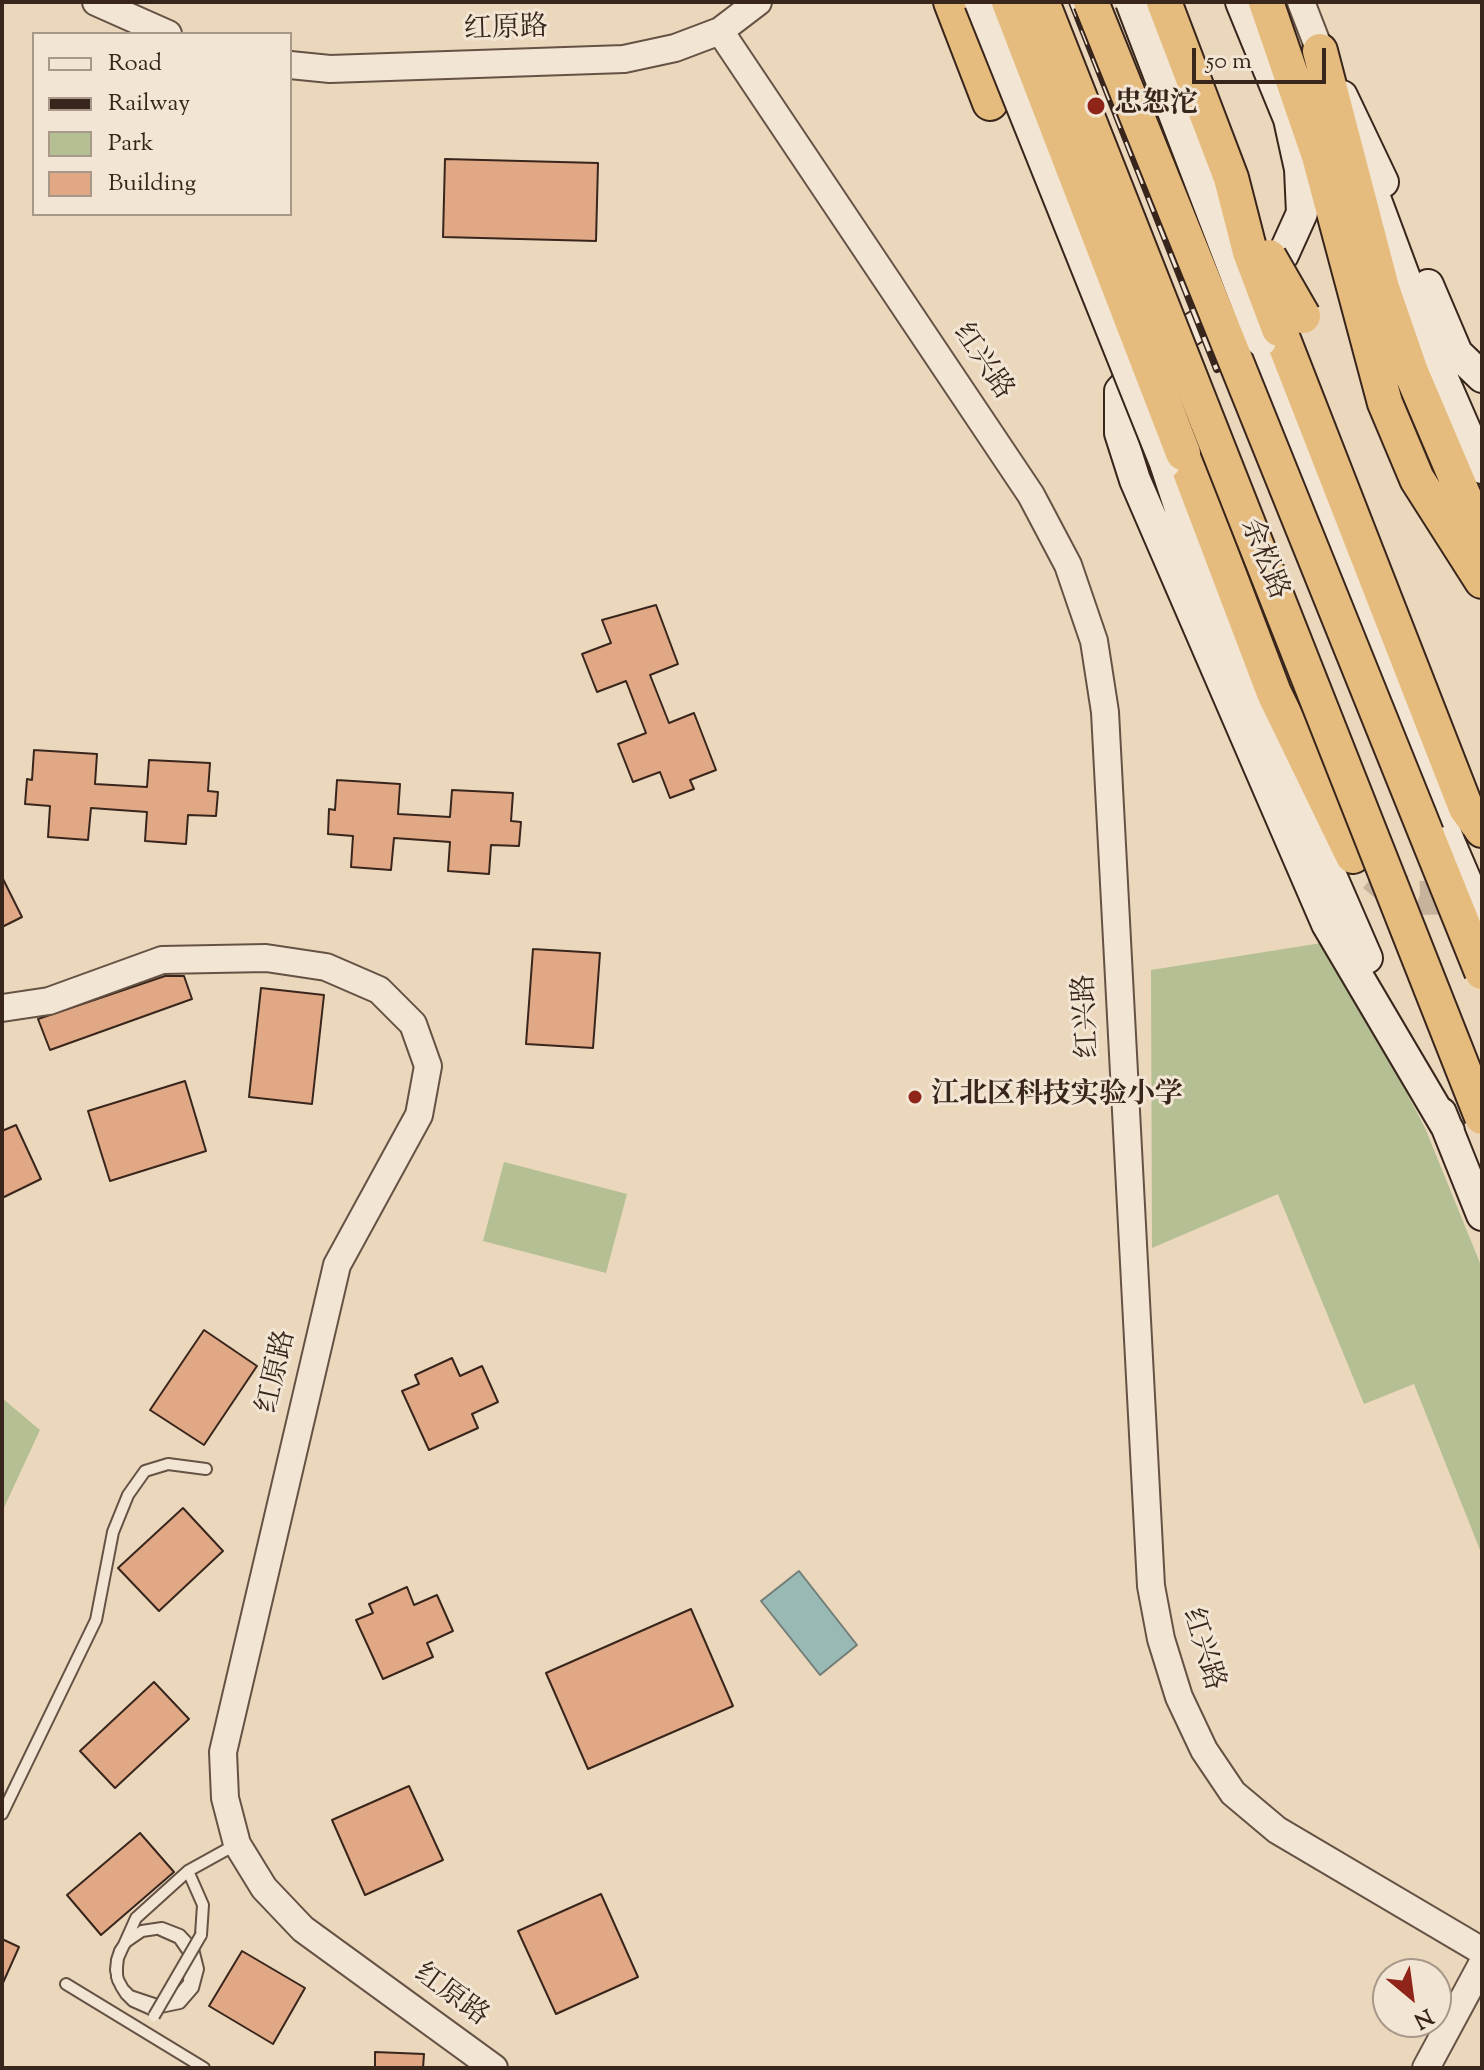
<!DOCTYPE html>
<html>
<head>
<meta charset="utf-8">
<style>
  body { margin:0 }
  #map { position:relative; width:1484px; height:2070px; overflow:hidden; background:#ebd7bc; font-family:"Sorts Mill Goudy",serif }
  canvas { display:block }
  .frame { position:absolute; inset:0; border:4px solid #38251c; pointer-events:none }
  .legend { position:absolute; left:32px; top:32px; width:260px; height:184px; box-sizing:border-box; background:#f2e5d3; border:2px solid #a8988a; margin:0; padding:10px 14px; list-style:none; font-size:24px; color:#38251c }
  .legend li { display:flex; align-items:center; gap:16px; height:40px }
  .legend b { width:40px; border:2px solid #a8988a }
  .north { position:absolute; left:1372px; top:1958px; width:80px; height:80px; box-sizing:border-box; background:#f2e5d3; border:2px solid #a8988a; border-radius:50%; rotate:151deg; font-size:22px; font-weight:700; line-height:32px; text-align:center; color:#38251c }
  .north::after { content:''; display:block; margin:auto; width:28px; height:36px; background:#8f2418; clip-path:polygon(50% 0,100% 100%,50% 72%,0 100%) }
  .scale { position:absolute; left:1192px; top:48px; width:134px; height:36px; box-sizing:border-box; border:4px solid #38251c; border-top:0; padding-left:10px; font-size:24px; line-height:28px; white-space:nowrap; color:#38251c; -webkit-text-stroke:6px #f2e5d3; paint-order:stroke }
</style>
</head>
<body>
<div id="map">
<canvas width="1484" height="2070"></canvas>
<div class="frame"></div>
<ul class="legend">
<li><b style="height:10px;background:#f2e5d3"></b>Road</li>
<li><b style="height:10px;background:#38251c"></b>Railway</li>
<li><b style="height:22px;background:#b4bf93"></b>Park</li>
<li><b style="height:22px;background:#e1a886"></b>Building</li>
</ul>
<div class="north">N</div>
<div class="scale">50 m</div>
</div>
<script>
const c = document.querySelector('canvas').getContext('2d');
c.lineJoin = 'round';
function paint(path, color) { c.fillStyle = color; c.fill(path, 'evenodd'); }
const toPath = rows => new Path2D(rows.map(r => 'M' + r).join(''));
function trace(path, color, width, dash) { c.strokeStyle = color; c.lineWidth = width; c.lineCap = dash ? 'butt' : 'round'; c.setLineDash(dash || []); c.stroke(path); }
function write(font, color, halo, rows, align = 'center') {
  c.font = font + ' "Sorts Mill Goudy","Noto Serif SC",serif'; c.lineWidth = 6; c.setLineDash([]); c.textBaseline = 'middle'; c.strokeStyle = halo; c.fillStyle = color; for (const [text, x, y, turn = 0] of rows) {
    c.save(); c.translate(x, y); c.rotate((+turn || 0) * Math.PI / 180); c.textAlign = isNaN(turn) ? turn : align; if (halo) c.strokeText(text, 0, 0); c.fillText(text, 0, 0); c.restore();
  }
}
const green = toPath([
  [1328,942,1425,1128,1482,1268,1482,1555,1414,1384,1364,1404,1278,1194,1152,1248,1151,970],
  [504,1162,627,1194,606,1273,483,1241],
  [2,1398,40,1430,2,1512]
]);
const water = toPath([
  [799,1571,857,1645,820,1675,761,1601,799,1571]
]);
const building = toPath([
  [445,159,598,163,596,241,443,237,445,159],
  [656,605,678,664,650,675,669,723,694,713,716,770,690,780,694,789,670,798,660,772,633,782,618,744,646,733,626,681,597,692,582,654,611,643,602,620,656,605],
  [34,750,97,754,95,784,147,787,149,760,210,763,208,791,218,792,216,816,188,815,186,844,145,841,147,812,91,808,88,840,48,837,50,806,25,804,27,779,32,780,34,750],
  [337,780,400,784,398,814,450,817,452,790,513,793,511,821,521,822,519,846,491,845,489,874,448,871,450,842,394,838,391,870,351,867,353,836,328,834,329,809,335,810,337,780],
  [2,877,22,917,2,927,2,877],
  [533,949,600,953,593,1048,526,1044,533,949],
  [165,976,184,976,192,999,50,1050,38,1019,165,976],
  [261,988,324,995,312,1104,249,1097,261,988],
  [185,1081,206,1151,110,1181,88,1111,185,1081],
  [16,1125,41,1179,2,1198,2,1131,16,1125],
  [204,1330,257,1366,204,1445,150,1410,204,1330],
  [452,1358,460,1376,482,1366,498,1402,472,1414,478,1428,429,1450,402,1391,419,1384,415,1375,452,1358],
  [183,1508,223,1551,159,1611,118,1568,183,1508],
  [407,1587,414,1605,437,1595,453,1631,427,1643,433,1657,383,1679,356,1620,373,1613,369,1604,407,1587],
  [691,1609,733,1706,588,1769,546,1673,691,1609],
  [154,1682,189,1719,115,1788,80,1751,154,1682],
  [409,1786,443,1860,365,1895,332,1820,409,1786],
  [140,1833,174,1872,101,1935,67,1895,140,1833],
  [601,1894,638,1977,556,2014,518,1931,601,1894],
  [2,1939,19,1947,2,1985,2,1939],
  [242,1951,305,1988,273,2044,209,2006,242,1951],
  [375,2052,424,2054,423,2068,375,2068,375,2052]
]);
const trunkTunnel = toPath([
  [1374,875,1387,886,1420,898,1462,897,1477,890]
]);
const service = toPath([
  [2,1814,96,1620,113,1532,128,1495,145,1471,168,1464,206,1469],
  [188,1871,203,1905,201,1935],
  [161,1930,179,1938,190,1954,189,1983,176,1998,157,2005,130,1996,123,1989,118,1980,116,1970,117,1960,120,1951,126,1942,142,1931,162,1928,180,1935,193,1949,198,1969,193,1988,180,2003,151,2009,133,2001,126,1994,121,1986,117,1977,117,1967,118,1958,136,1918,188,1871,235,1845],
  [66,1984,204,2068]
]);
const tertiary = toPath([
  [96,2,168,34],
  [1301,2,1320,51],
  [720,31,1031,495,1068,565,1094,641,1105,712,1151,1586,1161,1639,1179,1697,1204,1750,1233,1793,1277,1830,1482,1951],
  [290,65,330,69,624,59,675,48,720,31,758,2],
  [2,1008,49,1001,162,960,266,958,326,967,379,990,413,1024,428,1066,419,1115,337,1265,223,1752,225,1798,237,1844,264,1888,303,1929,494,2068],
  [1426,2068,1482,1964]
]);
const secondary = toPath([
  [1241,2,1289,119,1300,169,1302,213,1283,255,1252,291,1153,354,1120,391,1120,433,1135,480,1327,924,1449,1131],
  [1342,96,1383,182],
  [1364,168,1438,367,1482,468],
  [1428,285,1457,353,1482,377],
  [1261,341,1449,841],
  [1165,463,1193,548,1250,689,1367,958],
  [1441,1113,1482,1215]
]);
const trunk = toPath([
  [951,2,990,103],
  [1266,2,1319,156,1385,403,1417,479,1482,581],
  [1320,51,1382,288,1411,372,1482,539],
  [1279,329,1466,808,1482,830],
  [1183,453,1274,693,1353,856]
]);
const rail = toPath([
  [1057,2,1204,373],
  [1072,2,1217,369]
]);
const serviceBridge = toPath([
  [154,2016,201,1935]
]);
const secondaryBridge = toPath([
  [980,2,1165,463],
  [1131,2,1261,341],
  [1449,841,1482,918]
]);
const trunkBridge = toPath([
  [1009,2,1183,453],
  [1042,2,1482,1117],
  [1091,2,1482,972],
  [1164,2,1231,178,1250,252,1279,329],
  [1269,257,1303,316]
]);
const markers = [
  [1096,106,10,"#8f2418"],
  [915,1097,8,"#8f2418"]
];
const streetNames = [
  ["红原路",506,31,-2],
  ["红兴路",981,363,56],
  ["余松路",1262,560,68],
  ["红兴路",1089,1016,-93],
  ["红原路",279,1372,-77],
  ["红兴路",1201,1650,73],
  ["红原路",450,1997,36]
];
const poiNames = [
  ["忠恕沱",1114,106],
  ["江北区科技实验小学",931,1097]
];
paint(green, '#b4bf93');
paint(water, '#98b9b4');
trace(water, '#727e77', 2);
paint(building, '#e1a886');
trace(building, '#38251c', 2);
trace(trunkTunnel, '#c7b39c', 34, [34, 17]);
trace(service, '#655244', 14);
trace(tertiary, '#655244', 30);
trace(secondary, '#38251c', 34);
trace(trunk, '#38251c', 38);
trace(service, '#f2e5d3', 10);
trace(tertiary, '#f2e5d3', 26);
trace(secondary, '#f2e5d3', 30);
trace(trunk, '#e6bc7e', 34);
trace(rail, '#38251c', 8);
trace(rail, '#f2e5d3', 5, [15]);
trace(serviceBridge, '#655244', 14, []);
trace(secondaryBridge, '#38251c', 34, []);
trace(trunkBridge, '#38251c', 38, []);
trace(serviceBridge, '#f2e5d3', 10);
trace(secondaryBridge, '#f2e5d3', 30);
trace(trunkBridge, '#e6bc7e', 34);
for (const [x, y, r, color] of markers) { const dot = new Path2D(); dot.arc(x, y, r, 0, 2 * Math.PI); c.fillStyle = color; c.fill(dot); trace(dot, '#f2e5d3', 3); }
write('28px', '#38251c', '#f2e5d3', streetNames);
write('bold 28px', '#38251c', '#f2e5d3', poiNames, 'left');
</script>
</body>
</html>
